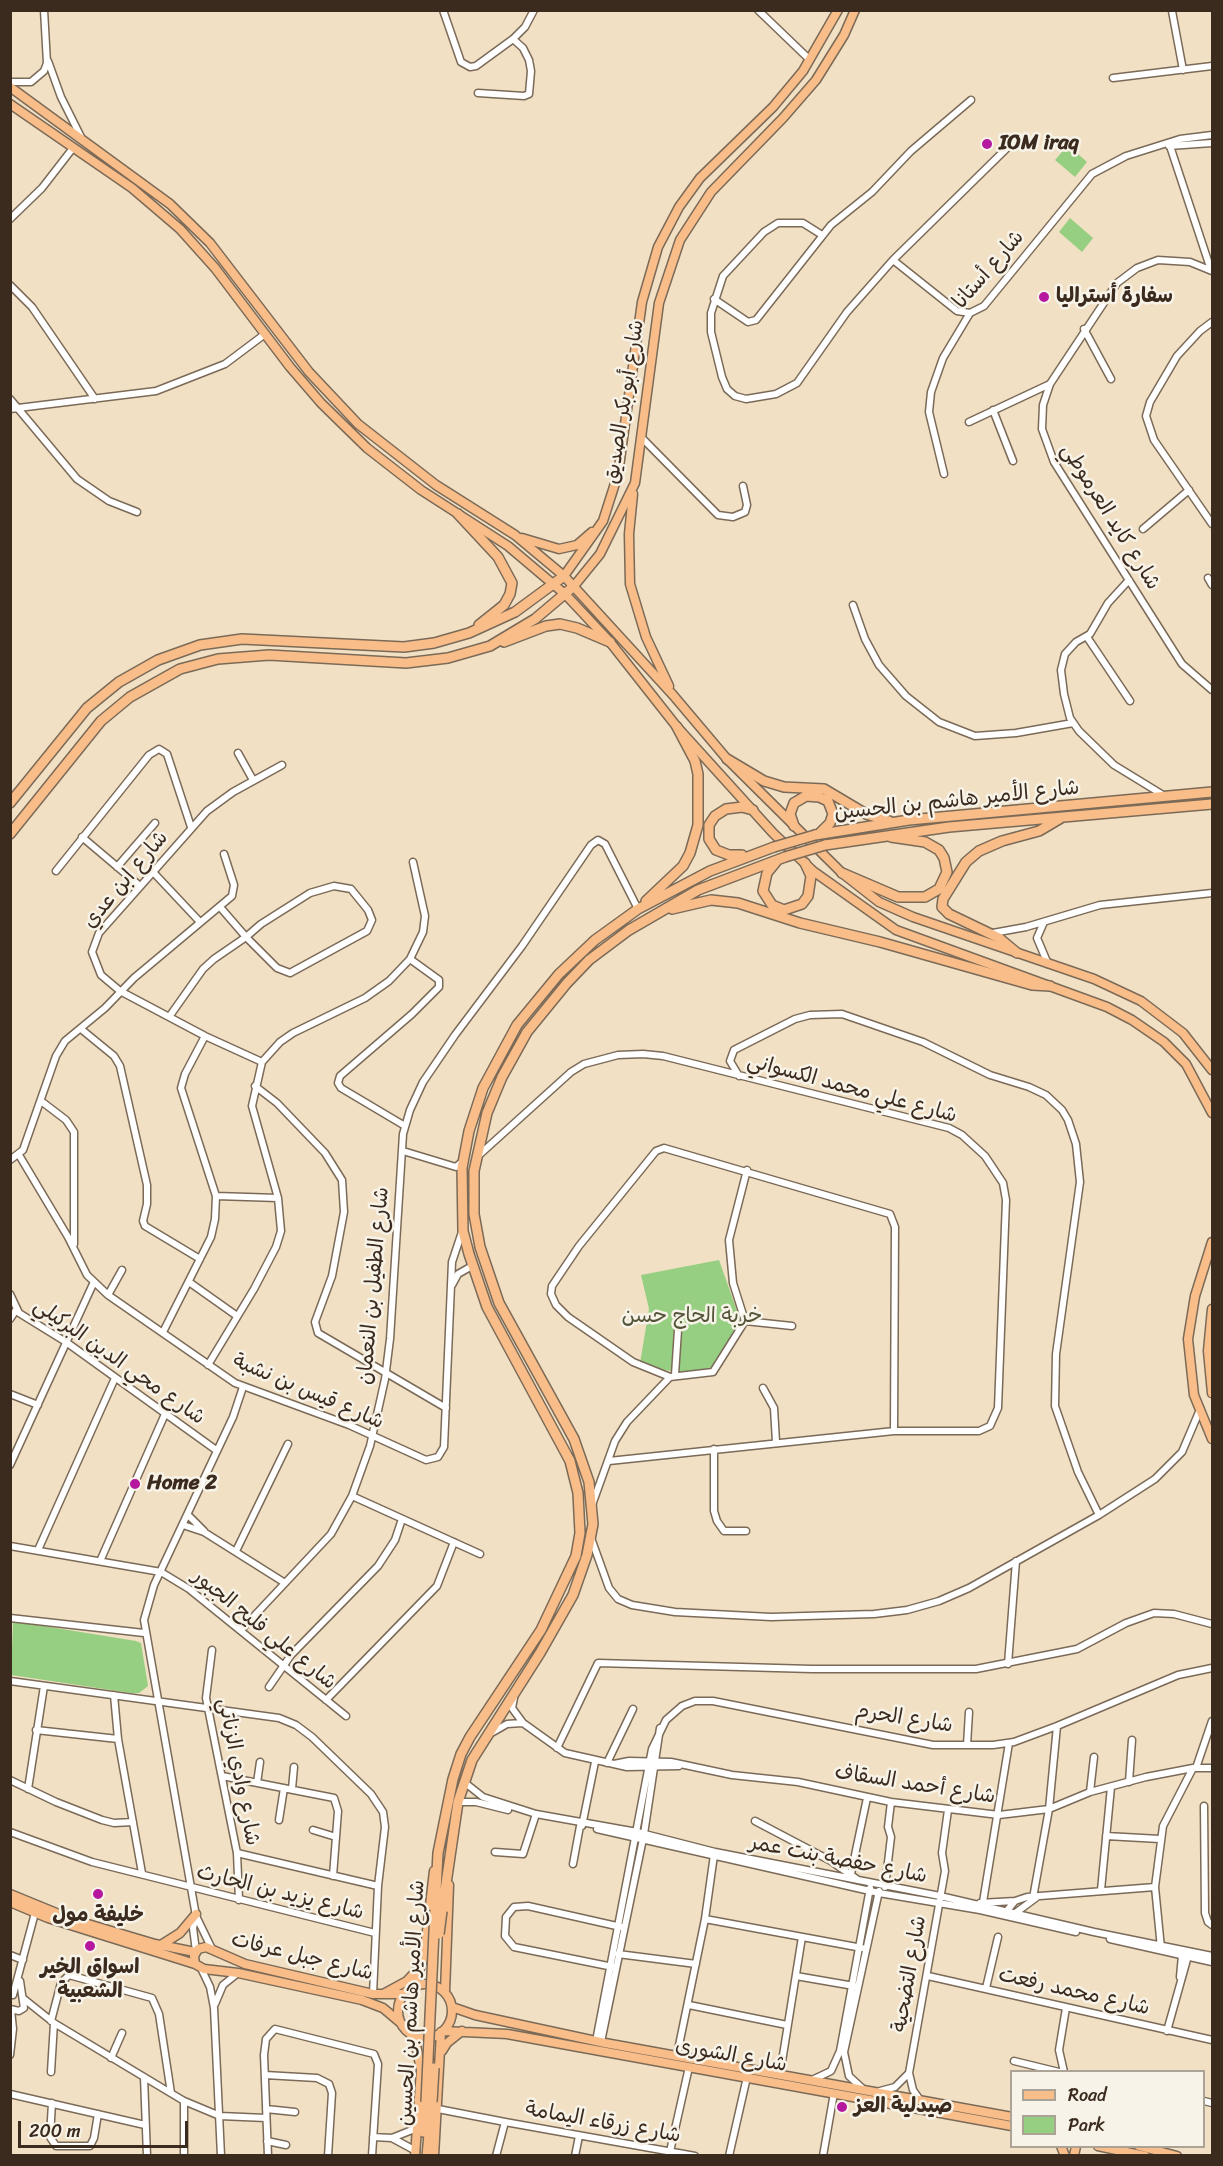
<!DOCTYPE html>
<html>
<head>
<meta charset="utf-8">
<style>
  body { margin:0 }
  #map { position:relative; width:1223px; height:2166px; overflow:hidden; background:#f1e0c3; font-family:Sriracha,sans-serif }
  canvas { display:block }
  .frame { position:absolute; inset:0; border:12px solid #3b2a1e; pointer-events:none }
  .legend { position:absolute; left:1010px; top:2070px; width:195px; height:78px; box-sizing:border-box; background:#f7f3e8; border:2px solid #aca397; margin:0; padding:8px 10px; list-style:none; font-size:18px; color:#3b2a1e }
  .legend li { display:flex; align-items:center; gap:12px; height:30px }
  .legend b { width:30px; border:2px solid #aca397 }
  .scale { position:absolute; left:18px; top:2121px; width:170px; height:27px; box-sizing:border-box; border:3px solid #3b2a1e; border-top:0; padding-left:8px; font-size:18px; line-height:21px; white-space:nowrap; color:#3b2a1e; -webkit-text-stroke:4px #f7f3e8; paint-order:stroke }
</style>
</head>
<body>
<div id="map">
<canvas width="1223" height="2166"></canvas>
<div class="frame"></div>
<ul class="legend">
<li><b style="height:8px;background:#f8bd88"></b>Road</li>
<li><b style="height:16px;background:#97cf82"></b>Park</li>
</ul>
<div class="scale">200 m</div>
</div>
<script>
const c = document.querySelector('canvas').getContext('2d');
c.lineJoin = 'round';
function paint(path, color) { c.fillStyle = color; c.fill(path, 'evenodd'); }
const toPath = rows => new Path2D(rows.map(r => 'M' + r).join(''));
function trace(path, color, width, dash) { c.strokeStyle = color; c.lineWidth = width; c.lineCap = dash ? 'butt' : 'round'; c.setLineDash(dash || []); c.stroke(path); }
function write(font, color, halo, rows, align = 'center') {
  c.font = font + ' Sriracha,"Playpen Sans Arabic",sans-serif'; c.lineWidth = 5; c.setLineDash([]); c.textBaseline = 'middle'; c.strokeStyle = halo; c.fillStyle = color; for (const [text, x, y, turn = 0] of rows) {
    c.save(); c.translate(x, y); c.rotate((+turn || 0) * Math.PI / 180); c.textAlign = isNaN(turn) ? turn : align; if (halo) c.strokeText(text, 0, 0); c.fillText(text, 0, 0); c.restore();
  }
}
const green = toPath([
  [1068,145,1087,162,1075,177,1055,160],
  [1070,218,1093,238,1082,252,1059,232],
  [719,1260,741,1322,711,1373,639,1369,649,1309,641,1275],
  [13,1621,136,1641,141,1643,148,1686,139,1693,131,1693,11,1675]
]);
const minor = toPath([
  [443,10,461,62,470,67,476,66,513,39,525,27,534,10],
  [758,10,810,60],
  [1172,11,1183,70],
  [48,61,61,97,81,137],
  [1113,78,1212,66],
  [10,82,31,82,44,71,47,63,44,10],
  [478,93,524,96,529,94,531,71,529,60,523,48,513,39],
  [1169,143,1211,270],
  [1169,146,1212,143],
  [10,219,42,188,73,148],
  [822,235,803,223,778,223,764,232,723,276,711,313,711,332,722,377,727,389,735,396,746,399,776,394,797,383,847,312,893,260],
  [1212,271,1190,262,1158,260,1137,268,1117,283,1050,384,1043,405,1042,429,1054,462,1182,664,1212,690],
  [10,285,32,307,95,399],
  [714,299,748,322,756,320,831,225,872,192,911,151,971,100],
  [970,313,957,311,893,260,1008,147],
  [1212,322,1200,331,1177,356,1150,402,1146,416,1154,440,1212,524],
  [1084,329,1111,379],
  [10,399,77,479,109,501,137,512],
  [10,409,156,391,225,364,265,334],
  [993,410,1013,461],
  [969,422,1050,384],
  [641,437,718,515,733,517,745,512,747,505,743,486],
  [944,474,929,412,931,392,943,358,970,313,984,306,1092,174,1126,156,1180,139,1212,135],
  [1143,529,1189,490],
  [1208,578,1212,585],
  [1129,580,1108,603,1090,634,1076,642,1065,654,1061,670,1064,694,1070,718,1079,731,1114,765,1163,795],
  [853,605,865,639,879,665,906,696,939,722,975,736,1016,733,1073,723],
  [1087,637,1130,701],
  [238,753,253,780],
  [82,837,140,886],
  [117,867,155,823],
  [56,871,149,755,159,749,167,754,191,827],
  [153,872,200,922],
  [1044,922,1037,938,1048,964],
  [993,933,1026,927,1100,905,1212,893],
  [169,1017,203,969,214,959,246,937,261,924,310,893,334,886,351,889,368,910,372,920,367,931,290,973,277,968,246,937,220,907],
  [81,1029,114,1056,120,1066,147,1185,147,1204,143,1221,145,1226,200,1259],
  [262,1062,205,1036,120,991,101,975,92,952,99,933,207,811,233,792,282,765],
  [739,1076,730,1061,734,1050,795,1019,810,1015,842,1014,923,1042,990,1075,1029,1087,1046,1095,1062,1110,1068,1120,1076,1144,1080,1182,1056,1354,1055,1406,1078,1472,1099,1515],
  [255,1086,277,1103,325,1153,342,1180,344,1212,332,1276,315,1322,318,1333,446,1408],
  [41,1101,66,1120,74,1132,74,1244],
  [405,1126,341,1088,338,1083,340,1076,412,1014,439,987,439,980,410,959],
  [403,1151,456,1167,463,1161],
  [19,1155,68,1237,87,1275,108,1295,235,1383,349,1425,426,1460,438,1457,444,1447,452,1262,462,1232],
  [478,1156,571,1072,584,1064,618,1055,643,1054,663,1056,949,1128,962,1135,985,1156,1003,1183,1006,1200,998,1408,990,1426,979,1431,894,1431,609,1461],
  [10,1160,23,1150,56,1056,65,1041,105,1008,134,978,232,896,234,885,224,854],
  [747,1170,729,1240,733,1283,745,1321,792,1326],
  [216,1196,278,1198],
  [189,1282,237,1316],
  [452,1285,458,1274,472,1266],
  [10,1294,19,1313,66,1342,216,1450],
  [108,1295,122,1270],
  [10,1319,16,1310],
  [163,1332,211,1237,215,1219,216,1196,181,1088,185,1074,205,1036],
  [208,1365,254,1289,276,1247,281,1231,278,1198,252,1106,262,1062,280,1042,293,1033,365,998,389,981,410,959,423,932,425,916,413,862],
  [675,1375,678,1330],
  [670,1377,633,1362,568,1317,556,1305,551,1294,552,1286,579,1246,656,1151,664,1148,890,1214,895,1227,894,1431],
  [763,1388,774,1408,776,1442],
  [10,1394,38,1405],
  [714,1449,714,1511,717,1521,724,1531,746,1531],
  [10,1465,93,1284],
  [352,1496,480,1554],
  [592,1505,615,1441,627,1422,670,1377,713,1372,745,1321],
  [188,1515,204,1531],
  [183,1525,204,1532,285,1583],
  [591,1538,609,1588,618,1599,632,1605,675,1612,771,1617,874,1614,907,1610,939,1601,969,1588,1099,1515,1155,1479,1182,1452,1199,1412],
  [10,1546,161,1572,189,1589,346,1716],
  [38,1550,115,1378],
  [236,1551,288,1444],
  [101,1559,165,1414],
  [10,1618,144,1633],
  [241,1630,331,1534,352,1496,370,1446,385,1379,390,1339,403,1134,410,1110,423,1082,455,1035,522,946,591,845,598,840,605,844,638,909],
  [212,1650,206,1698,237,1853,239,1900],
  [1008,1664,1016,1561],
  [10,1681,279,1718,296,1725,312,1737,371,1794,383,1812,385,1827,378,1886,373,1994],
  [269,1687,291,1655,378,1566,395,1540,402,1519],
  [114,1695,118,1739,142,1873],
  [514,1698,512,1708,523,1723,565,1753,627,1767,679,1766],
  [326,1700,437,1586,454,1542],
  [36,1730,118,1739],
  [493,1732,507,1724,522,1723],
  [967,1745,969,1712],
  [557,1748,598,1663,812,1669,976,1669,1077,1649,1126,1623,1154,1613,1174,1614,1212,1624],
  [607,1763,633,1709],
  [614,1764,629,1761,671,1762,732,1775,798,1782,891,1802,999,1815,1049,1809,1090,1792,1146,1777,1193,1768,1212,1768],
  [1196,1768,1212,1721],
  [222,1776,334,1798,338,1811,333,1876],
  [10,1780,56,1802,102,1820,114,1823,133,1822],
  [464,1782,483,1797,536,1814,637,1832,715,1852,940,1896,1094,1932,1212,1956],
  [1129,1782,1132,1740],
  [257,1783,260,1762],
  [28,1789,44,1686],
  [292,1789,294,1767],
  [1090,1792,1094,1757],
  [458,1802,476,1802,508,1810],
  [1204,1806,1205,1913,1208,1922,1212,1925],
  [279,1820,284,1788],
  [755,1821,831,1861,858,1880],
  [582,1826,595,1762],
  [597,1829,879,1893,980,1910,1076,1932],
  [313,1830,336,1837],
  [10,1832,92,1862,375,1933],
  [1106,1836,1160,1839],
  [495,1852,523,1854,536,1814],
  [237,1853,378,1886],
  [573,1864,580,1826],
  [851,1874,867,1798],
  [885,1887,891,1837,888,1827,891,1802],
  [1155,1887,1163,1826,1193,1768],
  [1101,1890,1111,1787],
  [1033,1898,1049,1809,1057,1726],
  [983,1902,1009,1743],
  [980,1903,1015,1901],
  [1005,1913,1015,1901,1027,1897,1155,1887,1161,1948],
  [1014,1914,1037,1897],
  [196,1916,193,1928,196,1951],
  [705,1919,862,1948],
  [1110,1939,1212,1962],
  [212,1949,196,1916,144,1620,154,1585,233,1417,243,1387],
  [618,1954,696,1964],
  [10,1955,23,1960],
  [613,1967,514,1947,505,1936,506,1917,514,1907,528,1906,621,1927],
  [201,1968,210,1987,214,2008,221,2156],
  [796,1976,854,1986],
  [928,1976,1212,2040],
  [1180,1977,1182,1955],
  [986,1988,998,1937],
  [13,1995,35,1913],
  [24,1999,54,2023,184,2101,220,2116,266,2118],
  [215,2004,223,1985,238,1973],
  [689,2005,787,2025],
  [10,2009,19,2011,24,2008,20,1981],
  [51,2021,61,1983,69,1975,152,1998,159,2014,171,2093],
  [1167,2031,1188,1956],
  [596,2041,652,1749,666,1720,682,1706,695,1701,713,1701,933,1745,993,1745,1014,1742,1057,1726,1178,1675,1212,1668],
  [601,2042,644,1834,660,1728],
  [10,2055,13,2029,11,2010],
  [677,2055,705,1919,714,1855],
  [111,2058,122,2033],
  [1014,2061,1059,2072],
  [51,2072,54,2023],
  [1064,2072,1059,2050,1066,2008],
  [780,2074,802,1937],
  [265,2075,317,2078,329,2084,332,2093,328,2156],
  [144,2077,147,2156],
  [812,2080,831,2071,840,2051,870,1888],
  [863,2089,849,2076,844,2052,879,1891],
  [880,2091,895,2087,909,2073],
  [10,2094,145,2125],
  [920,2100,913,2090,909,2073,945,1871,942,1853,948,1810],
  [1204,2101,1212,2103],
  [52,2103,50,2137,56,2146,90,2146,94,2138,98,2114],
  [266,2109,295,2112],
  [438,2109,505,2122],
  [373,2137,392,2138,417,2128],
  [392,2138,416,2151],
  [267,2141,286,2145],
  [184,2156,184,2101],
  [268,2156,264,2055,266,2039,275,2029,374,2054,378,2064,372,2156],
  [496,2156,505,2122,695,2156],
  [575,2156,579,2136],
  [669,2156,689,2067],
  [729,2156,747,2077],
  [823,2156,834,2093]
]);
const major = toPath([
  [10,87,170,204,210,243,309,372,358,424,436,485,515,535,564,576,673,695,727,759,842,873,879,902,913,917,1094,979,1141,1001,1183,1033,1212,1070],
  [10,104,132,188,180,229,215,268,290,367,321,403,367,448,421,490,508,546,566,595,610,642,677,727,773,833,813,871,896,930,1107,1007,1132,1020,1164,1042,1186,1064,1212,1113],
  [633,494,629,534,630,584,646,637,669,686],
  [522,538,559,549,577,545,592,532],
  [564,576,603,521,618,474,642,302,658,247,679,207,700,178,773,107,803,71,838,10],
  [574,586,600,554,635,483,659,303,680,240,711,192,783,118,816,80,844,35,855,10],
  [1212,1242,1195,1296,1188,1339,1194,1395,1212,1439],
  [1212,1309,1208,1351,1212,1393],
  [10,1894,71,1919,155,1944,195,1952],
  [10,1902,48,1918,195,1964],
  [161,1945,180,1933,196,1914],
  '398 2011a27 27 0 1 1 54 0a27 27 0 1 1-54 0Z',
  [413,1987,424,1957,434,1871],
  [445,1992,449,1885],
  [385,1993,407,1981,419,1968],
  [452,2007,475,2015,605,2043,1012,2117],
  [402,2024,383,2008,362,2000,238,1973,204,1969,195,1964,194,1956,198,1949,206,1947,245,1964,373,1994,405,1994],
  [443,2031,507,2034,1012,2126],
  [414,2035,421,2070,415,2156],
  [442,2051,447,2043,462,2031],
  [1061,2146,1065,2156],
  [1098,2146,1145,2156],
  [1139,2146,1177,2156],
  [434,2156,441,2032],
  [1074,2156,1076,2146]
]);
const highway = toPath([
  [458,514,498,557,512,583,510,594,504,605,479,625],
  [504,642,546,626,560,624,577,628,610,642],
  [727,759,764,781,784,787,824,789,866,814,889,821],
  [10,803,87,708,119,682,158,660,200,645,242,639,404,647,434,643,469,633,515,612,564,576],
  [794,826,790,814,794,803,806,796,819,797,828,801,833,814,830,823,819,834],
  [10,834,101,721,130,697,180,669,218,659,269,655,406,663,448,658,490,646,535,619,574,586],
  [815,835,909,820,1212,792],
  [825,845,949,827,1212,804],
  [742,855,729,855,716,850,709,839,709,825,715,816,726,809,742,807,753,810],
  [776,862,767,873,763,891,772,905,784,910,802,904,808,896,811,876,805,863],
  [842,873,898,897,925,897,939,889,947,872,944,858,939,850,925,842,891,837],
  [646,901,683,866,690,853,698,825,698,774,695,761,677,727],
  [672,909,711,900,738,903,800,923,880,942,1032,985,1050,986],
  [1017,953,999,938,949,914,942,907,943,899,966,862,979,851,1002,841,1039,831,1061,818],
  [435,1910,438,1853,453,1779,461,1754,470,1737,541,1630,576,1556,580,1533,578,1493,570,1461,487,1307,469,1254,463,1231,462,1168,469,1131,483,1088,517,1025,559,974,595,940,638,909,710,871,774,847],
  [442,1911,458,1802,472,1760,540,1653,573,1595,587,1555,593,1524,589,1482,574,1439,499,1303,480,1247,474,1214,474,1171,487,1113,502,1077,527,1032,567,983,589,960,629,930,698,890,785,857],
  [423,2132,426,2102],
  [427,2156,432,2102]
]);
const highwayBridge = toPath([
  [774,847,815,835],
  [785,857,825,845],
  [439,1934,442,1911],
  [426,2102,435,1910],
  [432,2102,434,2068]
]);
const markers = [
  [987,144,6,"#b5179e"],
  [1044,297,6,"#b5179e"],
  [135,1484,6,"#b5179e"],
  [98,1894,6,"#b5179e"],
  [90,1946,6,"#b5179e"],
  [842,2107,6,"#b5179e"]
];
const poiNames = [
  ["IOM iraq",999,144],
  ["سفارة أستراليا",1056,297],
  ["Home 2",147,1484],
  ["خليفة مول",98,1916,"center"],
  ["اسواق الخير",90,1968,"center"],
  ["الشعبية",90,1992,"center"],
  ["صيدلية العز",854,2107]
];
const streetNames = [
  ["شارع أستانا",989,270,-49],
  ["شارع أبو بكر الصديق",625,402,-81],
  ["شارع كايد العرموطي",1110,517,58],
  ["شارع الأمير هاشم بن الحسين",957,801,-6],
  ["شارع ابن عدي",126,880,-50],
  ["شارع علي محمد الكسواني",852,1089,15],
  ["شارع الطفيل بن النعمان",374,1286,-85],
  ["شارع محي الدين البركيلي",119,1362,35],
  ["شارع قيس بن نشبة",308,1392,23],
  ["شارع علي فليح الجبور",264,1630,39],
  ["شارع الحرم",904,1719,9],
  ["شارع وادي الزناتي",238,1772,79],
  ["شارع أحمد السقاف",915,1785,9],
  ["شارع حفصة بنت عمر",838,1860,11],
  ["شارع يزيد بن الحارث",280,1893,14],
  ["شارع جبل عرفات",302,1957,14],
  ["شارع التضحية",910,1974,-80],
  ["شارع محمد رفعت",1074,1992,13],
  ["شارع الأمير هاشم بن الحسين",412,2003,-87],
  ["شارع الشورى",731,2056,10],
  ["شارع زرقاء اليمامة",603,2123,10]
];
const parkNames = [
  ["خربة الحاج حسن",692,1317]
];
paint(green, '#97cf82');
trace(minor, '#7b6a58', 9);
trace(major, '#7b6a58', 11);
trace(highway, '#7b6a58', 12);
trace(minor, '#fff', 6);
trace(major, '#f8bd88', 8);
trace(highway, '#f8bd88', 9);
trace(highwayBridge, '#7b6a58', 12, []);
trace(highwayBridge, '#f8bd88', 9);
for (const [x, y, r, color] of markers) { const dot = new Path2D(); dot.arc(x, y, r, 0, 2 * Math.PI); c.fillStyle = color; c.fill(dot); trace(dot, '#f7f3e8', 2); }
write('bold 21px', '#3b2a1e', '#f7f3e8', poiNames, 'left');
write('21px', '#3b2a1e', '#f7f3e8', streetNames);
write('21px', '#525337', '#f7f3e8', parkNames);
</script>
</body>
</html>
